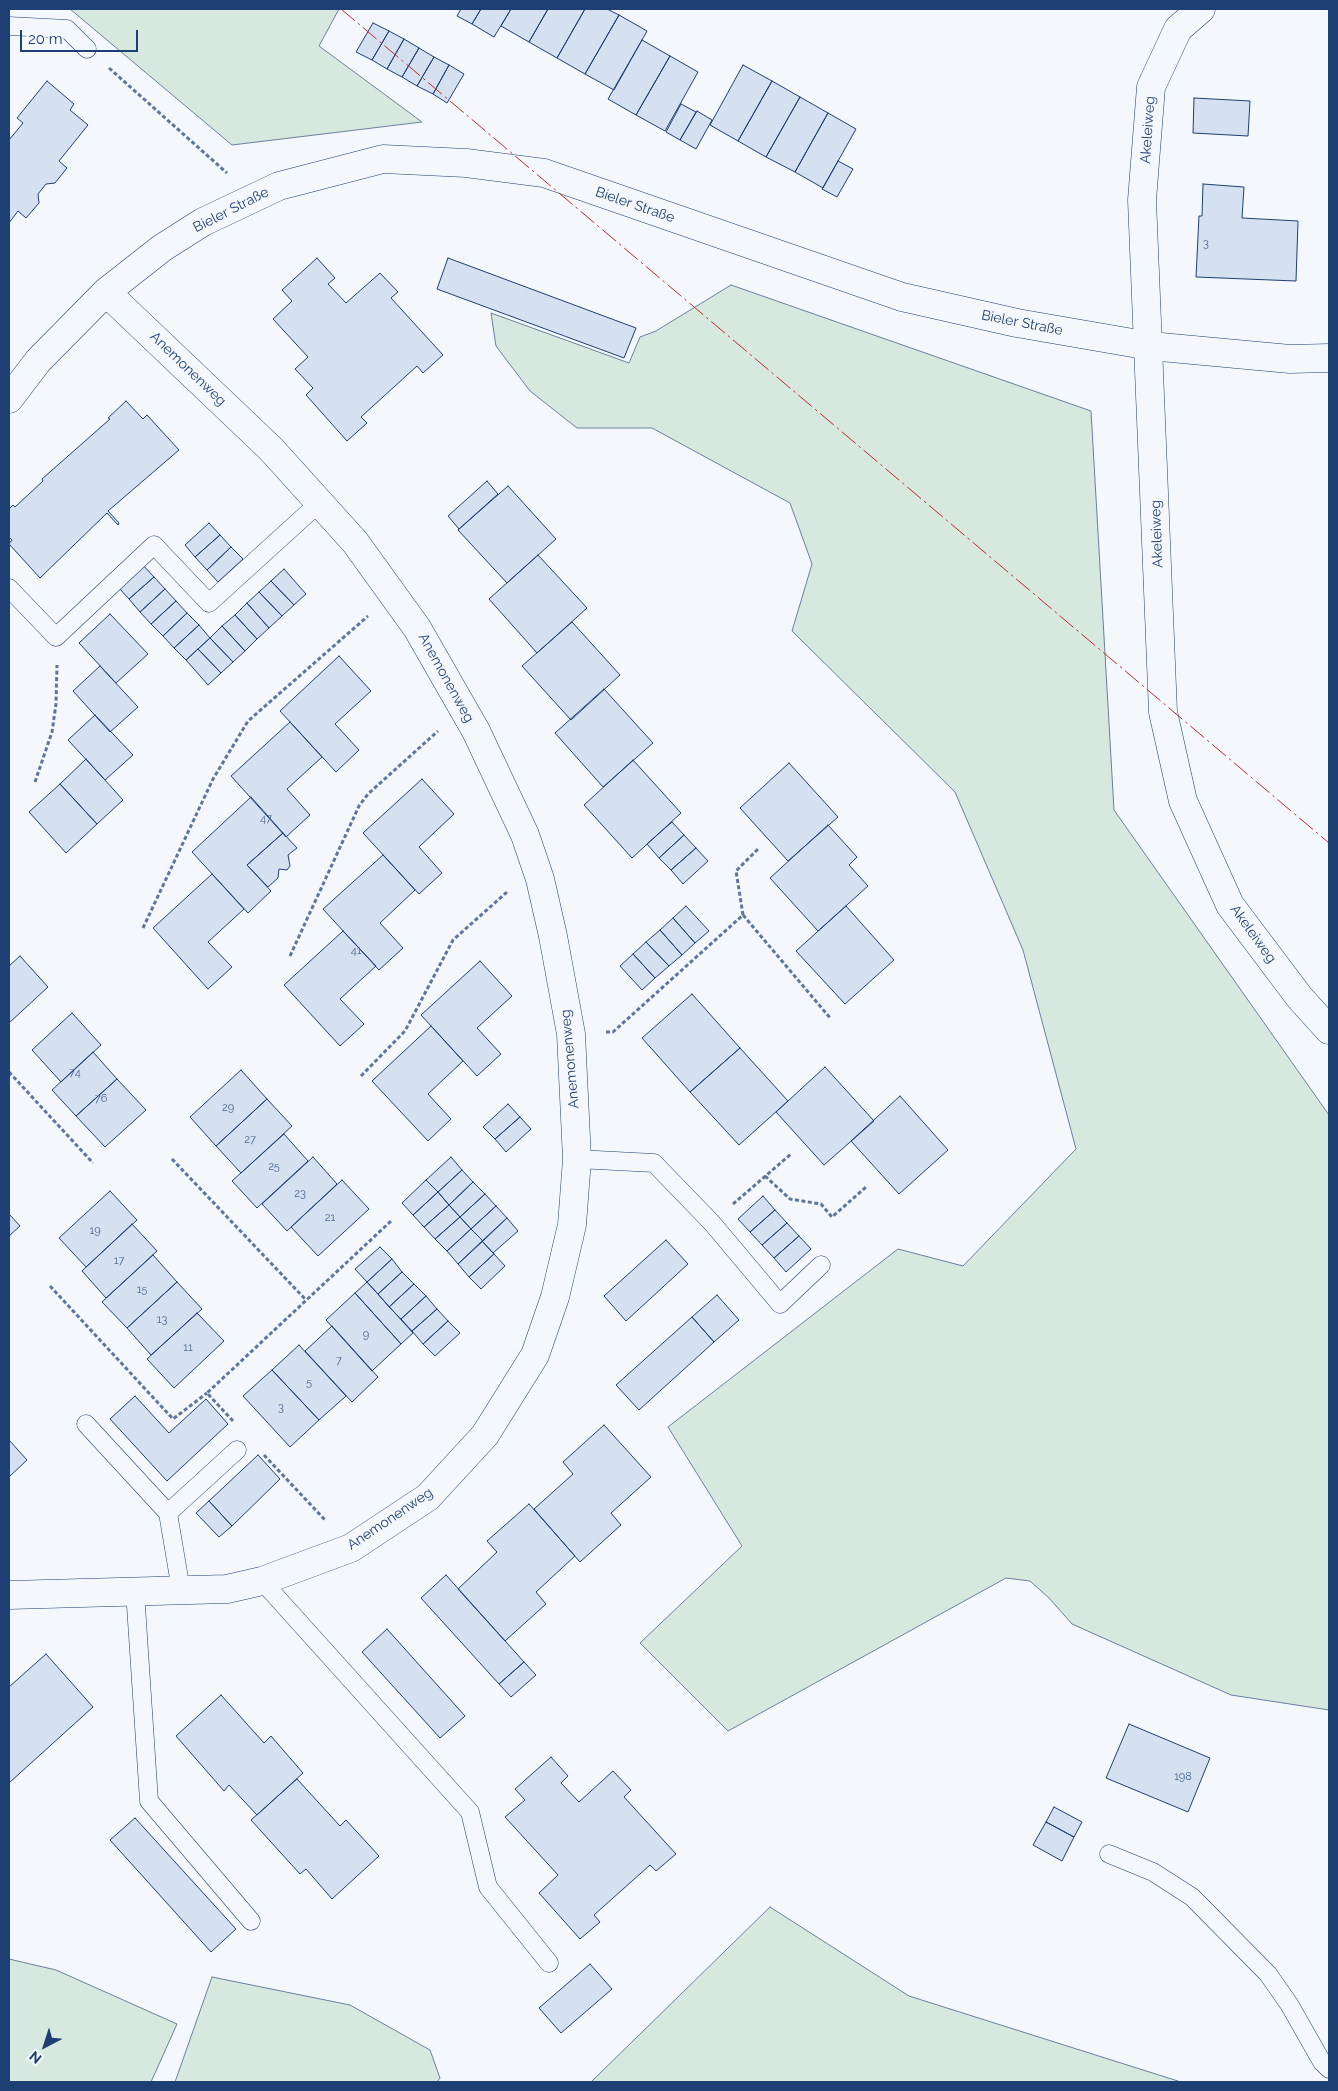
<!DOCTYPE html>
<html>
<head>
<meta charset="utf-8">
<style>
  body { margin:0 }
  #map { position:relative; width:1338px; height:2091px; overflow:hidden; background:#f4f7fb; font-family:Raleway,sans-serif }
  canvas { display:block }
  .frame { position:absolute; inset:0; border:10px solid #1d3f73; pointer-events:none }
  .north { position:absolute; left:20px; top:2021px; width:50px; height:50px; -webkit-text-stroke:4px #f4f7fb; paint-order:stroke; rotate:220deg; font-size:14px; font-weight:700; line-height:20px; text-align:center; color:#1d3f73 }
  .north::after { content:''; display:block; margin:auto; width:18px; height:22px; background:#1d3f73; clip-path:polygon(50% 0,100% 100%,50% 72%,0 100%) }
  .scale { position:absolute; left:20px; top:30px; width:118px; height:22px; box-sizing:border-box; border:2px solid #1d3f73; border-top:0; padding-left:6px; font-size:15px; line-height:18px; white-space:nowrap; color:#1d3f73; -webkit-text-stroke:4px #f4f7fb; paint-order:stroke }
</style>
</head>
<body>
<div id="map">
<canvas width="1338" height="2091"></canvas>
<div class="frame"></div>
<div class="north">N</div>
<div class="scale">20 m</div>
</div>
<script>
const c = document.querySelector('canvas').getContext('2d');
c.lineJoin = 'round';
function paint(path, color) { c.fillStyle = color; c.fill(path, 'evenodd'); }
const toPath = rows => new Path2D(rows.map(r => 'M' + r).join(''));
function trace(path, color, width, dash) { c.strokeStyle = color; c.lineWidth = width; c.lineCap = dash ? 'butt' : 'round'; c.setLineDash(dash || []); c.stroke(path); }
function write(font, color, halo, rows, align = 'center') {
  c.font = font + ' Raleway,sans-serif'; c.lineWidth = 4; c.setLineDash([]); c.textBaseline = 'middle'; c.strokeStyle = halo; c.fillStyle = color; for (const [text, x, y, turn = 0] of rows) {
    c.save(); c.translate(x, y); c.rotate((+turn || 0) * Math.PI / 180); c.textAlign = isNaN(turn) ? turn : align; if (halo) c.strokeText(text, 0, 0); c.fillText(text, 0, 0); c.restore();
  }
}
const green = toPath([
  [70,9,339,9,319,46,422,122,232,145,70,9],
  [731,285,1091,411,1114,810,1329,1115,1329,1710,1231,1695,1072,1624,1049,1598,1030,1581,1006,1578,728,1731,640,1643,742,1546,668,1427,898,1249,963,1266,1076,1149,1023,950,955,792,792,631,812,564,790,503,652,428,577,428,530,391,496,346,491,313,629,363,640,337,656,331,731,285],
  [770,1907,909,1996,1181,2082,591,2082,770,1907],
  [9,1959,56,1970,177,2024,151,2082,9,2082,9,1959],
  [212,1977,350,2005,430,2050,440,2078,437,2082,175,2082,212,1977]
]);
const building = toPath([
  [461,9,481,9,472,24,457,16,461,9],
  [481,9,511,9,494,37,472,24,481,9],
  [511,9,548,9,529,42,501,26,511,9],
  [548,9,585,9,557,58,529,42,548,9],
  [585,9,607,9,619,15,585,74,557,58,585,9],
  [619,15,647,31,614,90,585,74,619,15],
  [373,23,389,31,372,60,356,52,373,23],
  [389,31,404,39,387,69,372,60,389,31],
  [404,39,419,48,402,77,387,69,404,39],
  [642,40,670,56,636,115,608,99,642,40],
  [419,48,434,57,417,86,402,77,419,48],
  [670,56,698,72,665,131,636,115,670,56],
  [434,57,449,65,433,94,417,86,434,57],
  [449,65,464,74,447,103,433,94,449,65],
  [743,65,772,81,738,141,710,125,743,65],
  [47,81,74,104,70,110,88,125,59,161,67,168,55,183,46,184,38,194,39,203,26,218,18,211,9,223,9,140,23,123,17,118,47,81],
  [772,81,800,97,766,157,738,141,772,81],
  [800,97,828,113,795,172,766,157,800,97],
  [1194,98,1250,101,1248,136,1193,133,1194,98],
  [681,104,696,112,680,140,666,132,681,104],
  [697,111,712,120,696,149,680,140,697,111],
  [828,113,856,129,823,188,795,172,828,113],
  [838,161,853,169,837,197,822,189,838,161],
  [1203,184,1244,187,1242,218,1298,221,1296,281,1196,277,1199,216,1202,216,1203,184],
  [317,258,335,278,328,284,346,303,380,273,398,292,391,298,443,355,423,373,417,366,361,417,367,423,347,441,306,395,313,388,295,369,308,357,273,319,292,301,282,290,317,258],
  [448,258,636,328,624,358,437,289,448,258],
  [126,401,143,419,147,415,179,450,108,511,119,523,118,525,107,513,40,578,9,544,12,540,9,537,9,509,13,505,15,507,43,481,42,479,110,419,108,418,126,401],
  [487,481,498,494,459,529,448,516,487,481],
  [508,486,556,539,507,583,458,530,508,486],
  [209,523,220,535,195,557,185,545,209,523],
  [220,535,231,547,207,570,195,557,220,535],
  [231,547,243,559,218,582,207,570,231,547],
  [538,555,587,608,537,653,489,599,538,555],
  [142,564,154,577,129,599,118,587,142,564],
  [284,569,306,594,294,605,271,581,284,569],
  [154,577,165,589,140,612,129,599,154,577],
  [271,581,294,605,282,616,259,592,271,581],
  [165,589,176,601,151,624,140,612,165,589],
  [259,592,282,616,269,628,247,603,259,592],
  [176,601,187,613,163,636,151,624,176,601],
  [247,603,269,628,257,639,235,615,247,603],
  [187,613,199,625,174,648,163,636,187,613],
  [110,614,148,654,116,683,79,643,110,614],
  [235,615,257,639,245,651,222,626,235,615],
  [572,622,620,675,571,720,522,666,572,622],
  [199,625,210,638,186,660,174,648,199,625],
  [222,626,245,651,233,662,210,638,222,626],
  [210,638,233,662,221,673,198,649,210,638],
  [198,649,221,673,208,685,186,660,198,649],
  [339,656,371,691,335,724,359,750,336,772,280,711,339,656],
  [100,666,138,707,110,732,73,691,100,666],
  [604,689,653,743,603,787,555,733,604,689],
  [95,715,133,755,105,780,68,740,95,715],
  [290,722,322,757,287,789,310,815,286,837,231,776,290,722],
  [86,759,123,800,97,824,60,784,86,759],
  [633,760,681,813,632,858,584,805,633,760],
  [789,763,838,817,788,861,740,808,789,763],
  [422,779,454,814,419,847,442,873,419,894,363,833,422,779],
  [60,784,97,824,66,853,29,812,60,784],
  [251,797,283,833,247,865,271,891,248,913,192,852,251,797],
  [672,822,684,835,659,858,647,844,672,822],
  [828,825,857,857,849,865,868,886,818,931,770,878,828,825],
  [283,833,297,848,288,855,290,866,287,870,279,869,278,878,268,887,247,865,283,833],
  [684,835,696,848,671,870,659,858,684,835],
  [696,848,708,861,683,884,671,870,696,848],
  [383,855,415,890,380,923,403,948,379,970,323,909,383,855],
  [212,874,244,909,208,942,232,967,208,989,153,928,212,874],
  [686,906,709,931,695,943,673,918,686,906],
  [846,906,894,960,845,1004,796,951,846,906],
  [673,918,695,943,682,955,660,930,673,918],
  [660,930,682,955,669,966,646,942,660,930],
  [343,931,376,966,340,999,364,1024,340,1046,284,985,343,931],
  [646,942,669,966,655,978,633,954,646,942],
  [633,954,655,978,642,990,620,966,633,954],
  [20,956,48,987,9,1023,9,966,20,956],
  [480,961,512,996,477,1028,501,1054,477,1076,421,1015,480,961],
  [692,994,740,1048,690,1092,642,1038,692,994],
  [72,1013,101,1045,61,1082,32,1050,72,1013],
  [431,1026,463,1061,428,1094,451,1119,428,1141,372,1081,431,1026],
  [740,1048,788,1101,739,1145,690,1092,740,1048],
  [93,1052,117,1079,76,1116,52,1090,93,1052],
  [825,1067,874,1121,824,1165,776,1112,825,1067],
  [241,1070,267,1099,216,1146,190,1117,241,1070],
  [117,1079,146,1110,105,1147,76,1116,117,1079],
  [900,1096,948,1150,899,1194,851,1141,900,1096],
  [267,1099,292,1126,241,1173,216,1146,267,1099],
  [508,1104,520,1117,495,1139,483,1127,508,1104],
  [520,1117,531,1129,506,1152,495,1139,520,1117],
  [284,1134,308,1161,257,1208,232,1181,284,1134],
  [313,1157,337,1184,287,1231,262,1204,313,1157],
  [451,1157,462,1170,438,1192,426,1180,451,1157],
  [462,1170,473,1182,449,1205,438,1192,462,1170],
  [342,1180,369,1209,318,1256,291,1227,342,1180],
  [426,1180,438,1192,413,1215,402,1203,426,1180],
  [473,1182,485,1194,460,1217,449,1205,473,1182],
  [110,1191,137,1220,86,1267,59,1238,110,1191],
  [438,1192,449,1205,424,1227,413,1215,438,1192],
  [485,1194,496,1206,471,1229,460,1217,485,1194],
  [763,1196,775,1210,750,1232,738,1219,763,1196],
  [449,1205,460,1217,435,1239,424,1227,449,1205],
  [496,1206,507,1218,483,1241,471,1229,496,1206],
  [775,1210,787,1223,762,1245,750,1232,775,1210],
  [9,1214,20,1226,9,1236,9,1214],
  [460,1217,471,1229,447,1251,435,1239,460,1217],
  [507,1218,518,1231,493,1253,482,1241,507,1218],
  [787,1223,799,1236,774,1258,762,1245,787,1223],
  [132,1224,157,1251,106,1298,82,1271,132,1224],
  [471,1229,483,1241,458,1264,447,1251,471,1229],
  [799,1236,811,1249,786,1272,774,1258,799,1236],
  [666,1240,688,1264,626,1321,604,1296,666,1240],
  [482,1241,494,1254,469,1277,458,1264,482,1241],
  [380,1247,392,1259,367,1282,355,1269,380,1247],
  [494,1254,505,1266,481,1289,469,1277,494,1254],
  [153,1255,177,1282,127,1328,102,1302,153,1255],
  [392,1259,402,1272,378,1294,367,1282,392,1259],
  [402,1272,414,1284,389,1307,378,1294,402,1272],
  [177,1282,202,1309,151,1355,127,1328,177,1282],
  [367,1282,413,1333,401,1344,355,1293,367,1282],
  [414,1284,426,1296,401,1319,389,1307,414,1284],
  [355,1293,401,1344,372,1371,326,1320,355,1293],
  [717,1295,739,1320,714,1342,692,1317,717,1295],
  [426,1296,437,1309,412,1331,401,1319,426,1296],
  [437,1309,448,1321,423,1344,412,1331,437,1309],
  [197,1313,224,1341,174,1388,147,1359,197,1313],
  [692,1317,714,1342,639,1410,616,1385,692,1317],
  [448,1321,460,1333,435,1356,423,1344,448,1321],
  [332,1326,378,1377,352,1402,305,1351,332,1326],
  [299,1345,346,1396,319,1420,272,1370,299,1345],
  [272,1370,319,1420,290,1447,243,1396,272,1370],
  [135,1396,169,1433,206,1399,228,1424,167,1481,110,1419,135,1396],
  [604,1425,651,1477,611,1513,621,1525,580,1562,534,1509,573,1474,563,1462,604,1425],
  [9,1440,27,1460,9,1477,9,1440],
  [258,1455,280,1479,232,1526,209,1501,258,1455],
  [209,1501,232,1526,219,1537,196,1513,209,1501],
  [529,1504,575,1556,536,1592,546,1604,505,1641,458,1589,497,1552,487,1541,529,1504],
  [446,1575,524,1662,499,1684,421,1598,446,1575],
  [387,1629,465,1716,440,1738,362,1652,387,1629],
  [46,1654,93,1707,9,1783,9,1687,46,1654],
  [524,1662,536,1675,511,1697,499,1684,524,1662],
  [221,1695,264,1743,271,1736,303,1773,257,1815,229,1785,224,1791,176,1736,221,1695],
  [1129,1724,1210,1758,1188,1812,1106,1778,1129,1724],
  [551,1757,568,1776,561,1783,579,1802,613,1771,631,1790,624,1797,676,1854,656,1871,650,1865,594,1915,600,1922,580,1939,539,1893,558,1875,505,1817,525,1800,515,1789,551,1757],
  [297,1779,340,1826,346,1820,379,1856,332,1899,306,1869,300,1874,251,1820,297,1779],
  [1054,1807,1082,1822,1074,1837,1046,1822,1054,1807],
  [135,1818,236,1929,211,1952,110,1840,135,1818],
  [1046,1822,1074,1837,1062,1861,1033,1845,1046,1822],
  [590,1964,612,1989,561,2033,539,2008,590,1964]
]);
const path = toPath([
  [109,68,227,173],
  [35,782,52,732,56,704,57,665],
  [743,915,736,871,758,849],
  [143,928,213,779,248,721,368,616],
  [290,956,359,806,368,794,438,731],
  [606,1032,613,1032,743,915,831,1019],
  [9,1072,93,1163],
  [361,1076,405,1031,453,940,507,892],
  [172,1159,306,1300],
  [765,1176,790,1199,821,1204,832,1217,866,1187],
  [733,1204,791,1154],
  [50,1286,173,1419,207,1393],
  [233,1421,207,1393,391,1221],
  [264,1455,325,1520]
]);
const service = toPath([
  [9,26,67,29,87,49],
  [9,588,56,637,154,545,209,603,319,503],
  [577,1159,654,1163,712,1223,780,1304,821,1265],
  [86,1424,168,1513],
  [262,1581,470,1812,488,1887,549,1963],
  [181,1590,168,1513,237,1450],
  [135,1591,149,1801,251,1921],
  [1109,1854,1153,1872,1192,1897,1268,1974,1289,2004,1322,2062,1329,2069]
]);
const minor = toPath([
  [1201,9,1178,29,1151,87,1142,200,1163,712,1183,801,1230,905,1300,998,1329,1030],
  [9,399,38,361,106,292,162,248,203,222,279,186,383,159,466,163,544,173,902,297,1017,323,1150,346,1290,359,1329,358],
  [9,1595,227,1589,262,1581,351,1548,428,1497,485,1435,535,1355,555,1297,572,1225,577,1159,571,1034,553,936,540,879,525,835,476,731,417,628,355,542,271,449,106,292]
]);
const power = toPath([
  [341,9,1329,843]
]);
const numberNames = [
  ["3",1206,244],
  ["47",266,819],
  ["41",356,951],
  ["74",75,1073],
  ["76",101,1099],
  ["29",228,1108],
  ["27",250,1140],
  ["25",274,1167],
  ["23",300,1194],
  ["21",330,1218],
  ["19",95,1231],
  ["17",119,1261],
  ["15",142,1290],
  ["13",162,1320],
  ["9",366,1335],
  ["11",188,1348],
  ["7",339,1361],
  ["5",309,1383],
  ["3",281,1408],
  ["198",1183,1777]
];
const streetNames = [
  ["Akeleiweg",1148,130,-86],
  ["Bieler Straße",635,205,19],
  ["Bieler Straße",231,210,-27],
  ["Bieler Straße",1022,323,11],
  ["Anemonenweg",188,369,44],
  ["Akeleiweg",1157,534,-92],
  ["Anemonenweg",446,678,61],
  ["Akeleiweg",1253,934,54],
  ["Anemonenweg",570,1059,-95],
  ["Anemonenweg",390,1519,-34]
];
paint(green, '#d7e8df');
trace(green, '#687fa3', 1);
paint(building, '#d5e0f0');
trace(building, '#1d3f73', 1);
trace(service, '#1d3f73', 19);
trace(minor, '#1d3f73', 29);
trace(path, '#5e769c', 3, [4, 2.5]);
trace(service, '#f4f7fb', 18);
trace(minor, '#f4f7fb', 28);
trace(power, '#c62828', 1, [18, 4, 2.5, 4]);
write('11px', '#4b6792', null, numberNames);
write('14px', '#1d3f73', '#f4f7fb', streetNames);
</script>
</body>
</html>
